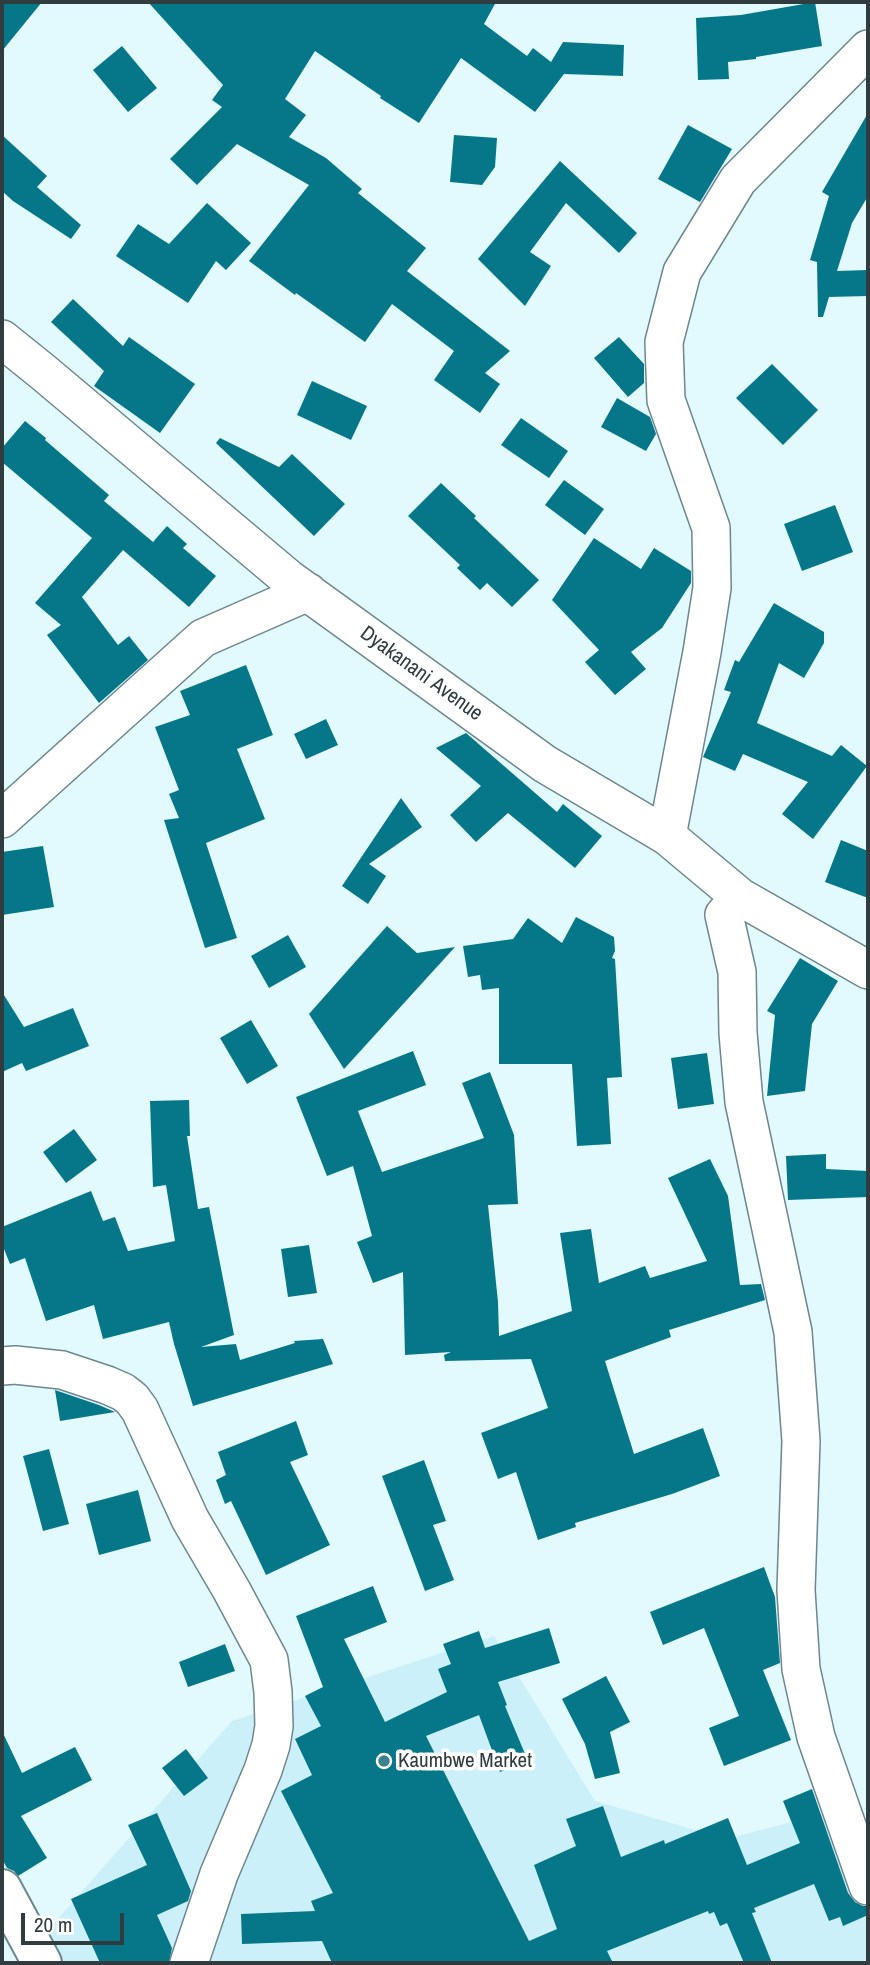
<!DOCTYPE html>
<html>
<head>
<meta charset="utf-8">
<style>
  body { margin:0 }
  #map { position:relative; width:870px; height:1965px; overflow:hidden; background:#e2f9fe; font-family:"Archivo Narrow",sans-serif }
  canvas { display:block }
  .frame { position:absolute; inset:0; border:4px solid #313c3f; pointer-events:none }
  .scale { position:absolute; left:21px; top:1913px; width:103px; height:32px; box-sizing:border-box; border:4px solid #313c3f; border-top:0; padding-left:9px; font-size:21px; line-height:24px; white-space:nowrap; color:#313c3f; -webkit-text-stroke:5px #fff; paint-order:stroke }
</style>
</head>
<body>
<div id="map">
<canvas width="870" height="1965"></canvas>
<div class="frame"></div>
<div class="scale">20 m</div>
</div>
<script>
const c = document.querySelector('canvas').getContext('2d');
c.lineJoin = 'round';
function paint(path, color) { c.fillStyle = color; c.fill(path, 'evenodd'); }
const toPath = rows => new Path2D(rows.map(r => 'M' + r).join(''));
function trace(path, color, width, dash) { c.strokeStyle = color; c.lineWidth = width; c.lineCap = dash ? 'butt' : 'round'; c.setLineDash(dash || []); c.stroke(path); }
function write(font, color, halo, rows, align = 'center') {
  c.font = font + ' "Archivo Narrow",sans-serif'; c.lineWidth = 7; c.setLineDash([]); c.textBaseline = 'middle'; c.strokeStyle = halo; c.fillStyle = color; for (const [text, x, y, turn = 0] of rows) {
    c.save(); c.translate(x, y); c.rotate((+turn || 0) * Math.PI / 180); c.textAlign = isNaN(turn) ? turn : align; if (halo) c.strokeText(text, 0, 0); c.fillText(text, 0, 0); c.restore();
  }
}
const built = toPath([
  [494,1636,595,1801,726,1839,842,1809,868,1916,868,1963,19,1963,232,1721]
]);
const building = toPath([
  [2,2,42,2,2,51],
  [148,2,496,2,484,24,527,56,533,48,551,62,563,42,624,45,623,76,564,74,535,112,461,58,419,123,380,98,381,96,315,51,285,99,306,115,289,137,326,158,362,189,358,193,426,248,407,271,510,351,485,373,500,384,480,413,434,380,454,351,392,304,365,342,296,293,295,295,249,261,309,185,237,144,197,185,170,159,222,107,212,100,223,85],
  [815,2,822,46,756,57,756,59,728,62,729,79,698,80,696,18,741,15],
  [122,46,157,88,128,112,93,70],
  [868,113,868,196,852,223,837,271,868,270,868,296,829,297,823,317,818,317,817,262,810,260,829,196,822,192],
  [688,125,732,149,700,202,658,179],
  [2,135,47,176,37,187,81,225,71,239,13,201,2,191],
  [454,135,497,138,495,167,482,185,450,182],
  [560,161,637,233,619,253,566,203,530,252,551,266,525,306,478,259],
  [207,203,251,243,226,270,216,261,188,303,116,256,138,224,169,244],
  [73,299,123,346,129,337,195,384,160,433,94,386,104,371,51,322],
  [619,337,644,364,644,383,628,397,594,358],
  [772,364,818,410,783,445,736,398],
  [312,381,367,406,351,440,297,415],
  [617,398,650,417,656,434,646,451,601,427],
  [521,418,568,451,549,478,501,445],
  [25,421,46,438,45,440,109,495,104,501,153,542,167,526,187,544,183,548,216,576,189,607,123,550,82,597,118,645,129,636,148,660,99,703,47,635,61,625,35,603,92,538,2,462,2,448],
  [220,438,279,467,292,454,345,504,314,536,216,443],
  [564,480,604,509,585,535,545,505],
  [441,483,476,516,474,518,539,580,512,607,487,583,480,590,457,568,460,565,408,516],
  [835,505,853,552,802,571,784,524],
  [594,538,641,569,654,548,691,571,691,583,662,628,631,652,646,669,615,695,585,662,599,650,552,600],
  [774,603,824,632,824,643,804,678,779,663,757,723,832,756,841,745,867,766,813,839,782,814,808,782,743,754,735,771,703,757,731,692,724,690,735,660,739,662],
  [246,665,273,735,237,749,265,819,206,843,237,938,205,948,164,820,179,818,169,794,179,790,155,727,190,715,180,691],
  [326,719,338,745,306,759,294,734],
  [466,733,557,812,563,804,602,836,575,868,508,813,476,842,450,815,481,786,436,748],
  [401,798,422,827,369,864,386,876,368,904,342,886],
  [841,840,868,851,868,898,825,882],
  [43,846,54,907,2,915,2,852],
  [576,917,614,937,615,951,612,958,615,959,622,1077,607,1078,611,1144,577,1146,572,1064,499,1064,499,988,482,990,480,975,468,977,463,946,513,939,528,918,562,943],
  [387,926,417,953,455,947,344,1069,309,1014],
  [288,935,306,967,269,988,251,956],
  [800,958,838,981,812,1024,805,1091,767,1096,775,1015,767,1011],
  [2,992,24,1027,73,1008,89,1046,26,1071,22,1063,2,1072],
  [251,1020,278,1066,247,1084,220,1038],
  [413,1051,426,1085,358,1111,382,1172,484,1138,462,1083,490,1072,514,1135,518,1204,488,1205,498,1302,499,1336,572,1311,560,1233,591,1229,599,1283,645,1266,650,1278,707,1261,668,1178,710,1159,728,1196,740,1285,761,1284,765,1300,669,1330,671,1337,605,1361,634,1454,703,1428,720,1476,672,1494,575,1523,576,1527,538,1540,516,1472,498,1479,481,1433,548,1408,531,1359,445,1361,444,1355,451,1352,405,1355,403,1272,373,1283,357,1242,372,1236,353,1166,327,1176,296,1097],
  [707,1053,714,1104,678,1109,671,1058],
  [189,1100,190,1136,187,1136,198,1209,209,1207,234,1335,201,1347,236,1344,240,1360,295,1343,294,1341,323,1339,333,1364,193,1406,174,1344,169,1322,103,1339,94,1305,46,1321,25,1258,10,1264,2,1244,2,1227,91,1191,103,1221,115,1217,128,1251,175,1241,166,1185,153,1187,150,1101],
  [74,1129,97,1160,66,1183,43,1152],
  [826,1154,826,1169,868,1171,868,1197,788,1200,786,1156],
  [309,1245,317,1293,288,1297,281,1249],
  [55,1390,99,1405,115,1412,60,1421],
  [296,1421,308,1455,290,1462,330,1545,266,1575,231,1501,225,1504,216,1480,226,1475,218,1452],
  [49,1449,69,1524,43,1531,23,1456],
  [424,1460,446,1521,433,1525,454,1580,425,1591,382,1476],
  [138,1490,151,1541,99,1555,86,1504],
  [764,1567,775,1597,780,1663,763,1670,791,1740,724,1766,709,1728,739,1716,704,1628,663,1645,650,1612],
  [373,1586,387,1622,344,1639,385,1722,447,1692,438,1669,451,1664,443,1644,479,1631,485,1648,549,1628,560,1663,498,1682,507,1705,505,1706,528,1761,500,1772,479,1715,426,1736,529,1941,557,1929,534,1865,576,1846,566,1819,603,1806,621,1857,664,1840,665,1844,728,1818,747,1865,800,1843,783,1801,812,1789,848,1893,855,1902,863,1906,868,1906,868,1915,843,1926,840,1917,829,1921,814,1884,754,1908,756,1912,752,1913,772,1963,744,1963,727,1923,720,1926,714,1912,709,1914,708,1911,607,1951,613,1963,332,1963,322,1941,242,1944,241,1914,315,1911,311,1901,333,1893,281,1791,312,1775,295,1739,321,1726,305,1696,323,1687,296,1616],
  [225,1644,235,1671,188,1687,179,1662],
  [606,1676,630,1722,610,1732,620,1773,595,1779,585,1744,562,1699],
  [2,1731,22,1773,75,1747,92,1780,21,1816,47,1858,18,1876,14,1871,7,1868,2,1859],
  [186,1749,208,1778,184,1796,162,1768],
  [157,1813,191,1891,188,1901,157,1915,172,1948,169,1963,100,1963,71,1899,147,1865,128,1825]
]);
const minor = toPath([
  [2,339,43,372,289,579,545,764,667,836,740,897,868,970],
  [2,819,203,638,308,592],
  [667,836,702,652,712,588,711,528,666,400,664,342,682,272,738,180,868,49],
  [740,897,724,915,737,972,738,1033,744,1102,793,1332,801,1441,796,1590,801,1669,816,1737,868,1886],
  [2,1366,15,1365,62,1370,107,1385,123,1392,132,1399,140,1410,190,1519,232,1591,269,1660,273,1692,274,1726,271,1745,263,1770,219,1874,189,1963]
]);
const tertiary = toPath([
  [2,1889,42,1963]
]);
const markers = [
  [384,1761,7,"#3d818f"]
];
const streetNames = [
  ["Dyakanani Avenue",421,674,36]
];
const poiNames = [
  ["Kaumbwe Market",398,1761]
];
paint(built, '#cbf0f9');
paint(building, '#057789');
trace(minor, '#6d878d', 40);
trace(tertiary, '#6d878d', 42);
trace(minor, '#fff', 37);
trace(tertiary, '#fff', 38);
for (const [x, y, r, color] of markers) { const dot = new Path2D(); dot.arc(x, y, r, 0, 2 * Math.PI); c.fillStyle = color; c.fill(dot); trace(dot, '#fff', 2.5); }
write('21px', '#313c3f', '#fff', streetNames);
write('21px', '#313c3f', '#fff', poiNames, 'left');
</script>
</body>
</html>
